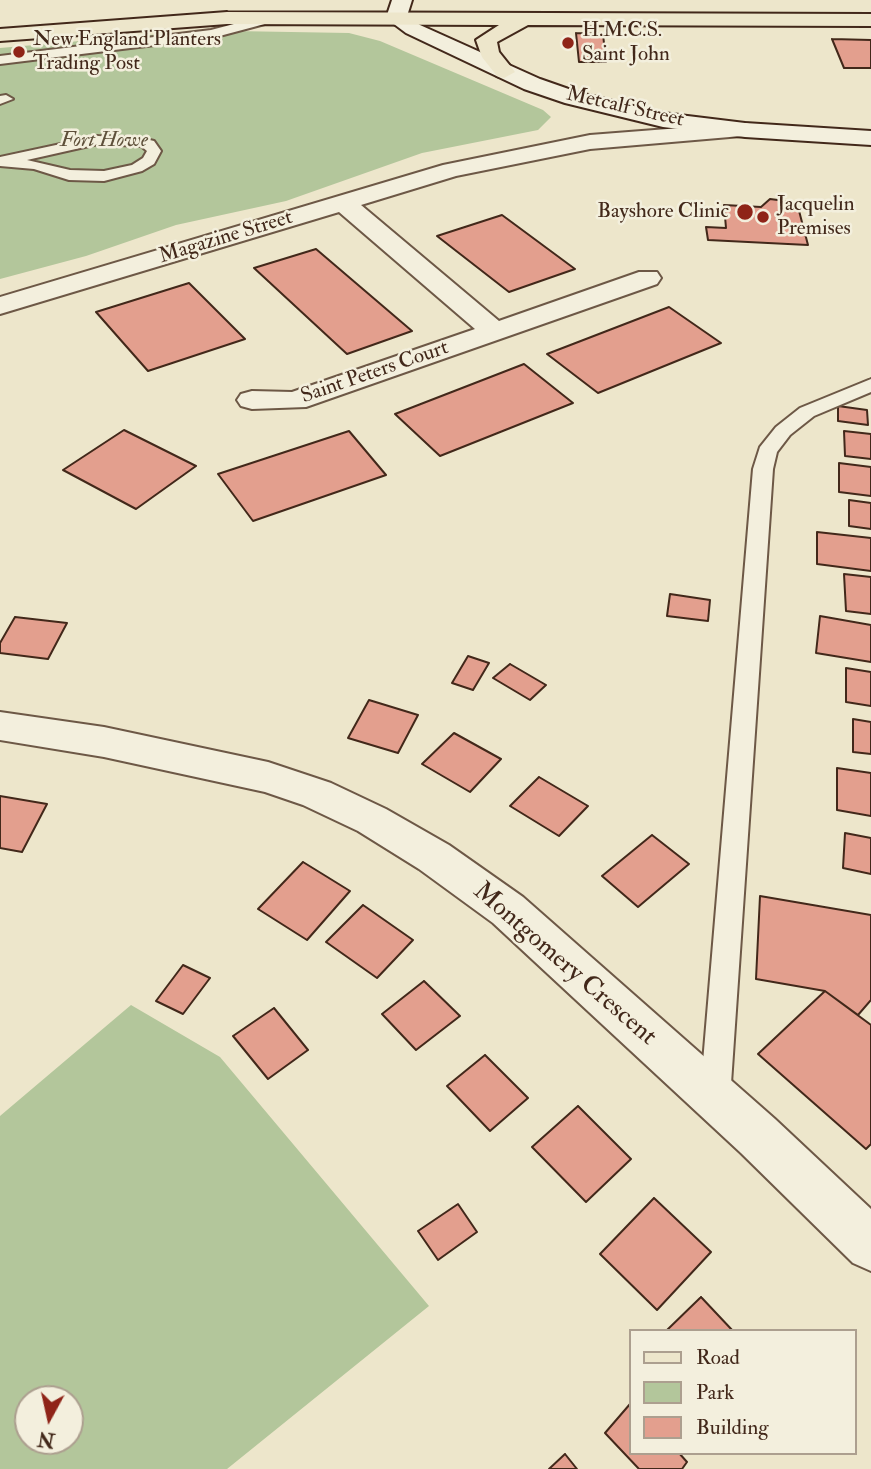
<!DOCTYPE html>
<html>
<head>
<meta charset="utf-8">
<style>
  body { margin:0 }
  #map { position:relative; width:871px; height:1469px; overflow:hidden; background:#ede6cb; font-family:"IM FELL Double Pica",serif }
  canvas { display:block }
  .legend { position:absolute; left:629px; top:1329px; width:228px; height:126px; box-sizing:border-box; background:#f3efdd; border:2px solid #ac9f8f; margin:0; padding:9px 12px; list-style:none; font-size:21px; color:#42281a }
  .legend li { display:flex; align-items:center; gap:14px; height:35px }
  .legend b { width:35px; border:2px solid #ac9f8f }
  .north { position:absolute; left:14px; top:1385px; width:70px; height:70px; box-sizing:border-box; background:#f3efdd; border:2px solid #ac9f8f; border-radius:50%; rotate:188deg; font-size:19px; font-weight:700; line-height:28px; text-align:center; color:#42281a }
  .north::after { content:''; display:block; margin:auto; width:24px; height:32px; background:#8f2418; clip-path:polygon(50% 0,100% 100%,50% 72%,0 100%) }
</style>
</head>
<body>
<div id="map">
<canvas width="871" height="1469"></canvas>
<ul class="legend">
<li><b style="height:9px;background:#ede6cb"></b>Road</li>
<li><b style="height:19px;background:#b3c69b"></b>Park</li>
<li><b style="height:19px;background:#e39f8e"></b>Building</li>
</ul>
<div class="north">N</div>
</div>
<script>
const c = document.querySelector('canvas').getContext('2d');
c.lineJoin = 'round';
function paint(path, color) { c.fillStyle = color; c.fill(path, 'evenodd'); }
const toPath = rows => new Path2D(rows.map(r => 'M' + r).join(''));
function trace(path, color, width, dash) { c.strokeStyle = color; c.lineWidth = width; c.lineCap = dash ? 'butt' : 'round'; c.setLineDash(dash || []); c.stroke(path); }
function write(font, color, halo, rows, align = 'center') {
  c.font = font + ' "IM FELL Double Pica",serif'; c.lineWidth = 5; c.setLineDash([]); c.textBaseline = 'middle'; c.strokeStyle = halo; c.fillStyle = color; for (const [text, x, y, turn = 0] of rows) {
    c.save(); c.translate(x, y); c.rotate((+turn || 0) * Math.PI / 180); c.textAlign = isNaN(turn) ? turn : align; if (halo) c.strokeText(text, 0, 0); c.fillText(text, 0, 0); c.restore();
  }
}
const green = toPath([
  [233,31,349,33,380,41,543,110,551,117,538,130,422,153,286,201,176,225,86,256,0,279,0,48,160,34],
  [131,1005,220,1057,429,1306,227,1469,0,1469,0,1116],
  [28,1399,70,1399,70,1441,28,1441]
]);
const building = toPath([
  [576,33,603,34,606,62,579,62,576,33],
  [832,39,871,40,871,68,844,68,832,39],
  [770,199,793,202,798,207,808,245,708,240,706,227,726,228,724,205,761,207,770,199],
  [502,215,575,269,509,292,437,236,502,215],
  [316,249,412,331,347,354,254,268,316,249],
  [189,283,245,339,148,371,96,312,189,283],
  [669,307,721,343,598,393,547,354,669,307],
  [524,364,573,403,440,456,395,414,524,364],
  [838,406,867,410,868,425,838,421,838,406],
  [124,430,196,466,136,509,63,470,124,430],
  [349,431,386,475,253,521,218,474,349,431],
  [844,431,871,434,871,459,845,456,844,431],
  [839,463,871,467,871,496,839,492,839,463],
  [849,500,871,503,871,529,849,526,849,500],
  [817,532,871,538,871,571,817,564,817,532],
  [844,574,871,577,871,614,846,611,844,574],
  [670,594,710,600,708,621,667,616,670,594],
  [820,616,871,625,871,662,816,653,820,616],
  [15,617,67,623,48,659,0,653,0,643,15,617],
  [468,656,489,663,473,690,452,683,468,656],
  [510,664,546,685,530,700,493,678,510,664],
  [846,668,871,672,871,706,846,702,846,668],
  [369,700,418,715,398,753,348,738,369,700],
  [853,719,871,722,871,754,853,752,853,719],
  [454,733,501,759,470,792,422,764,454,733],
  [837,768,871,773,871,816,837,810,837,768],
  [539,777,588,806,559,836,510,806,539,777],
  [0,796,47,804,22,852,0,848,0,796],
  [845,833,871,838,871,874,843,868,845,833],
  [652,835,689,864,638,907,602,876,652,835],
  [303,862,350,891,307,940,258,909,303,862],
  [760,896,871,915,871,1000,858,1015,825,991,756,979,760,896],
  [363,905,413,940,377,978,326,942,363,905],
  [183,965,210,978,183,1014,156,1001,183,965],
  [424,981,460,1016,416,1050,382,1014,424,981],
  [825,991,871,1025,871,1144,866,1149,758,1054,825,991],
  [274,1008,308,1050,268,1079,233,1036,274,1008],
  [485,1055,528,1098,490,1131,447,1086,485,1055],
  [578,1106,631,1159,586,1202,532,1147,578,1106],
  [654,1198,711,1252,657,1310,600,1254,654,1198],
  [458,1204,477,1232,438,1260,418,1231,458,1204],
  [701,1297,733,1331,666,1331,701,1297],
  [630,1404,631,1453,679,1453,687,1462,682,1469,639,1469,605,1433,630,1404],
  [565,1454,577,1469,549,1469,565,1454]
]);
const lane = toPath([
  [272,14,278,18,276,21,212,38,0,64,0,56,211,30,272,14],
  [0,96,6,95,13,99,0,104,0,96],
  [98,136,141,138,154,141,161,151,154,164,142,171,104,181,69,180,34,169,0,166,0,157,98,136],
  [98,144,141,146,147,151,143,158,132,165,104,171,70,170,27,160,98,144],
  [871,379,871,392,814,416,790,435,777,452,773,469,730,1098,726,1108,715,1112,704,1108,700,1098,753,469,760,447,776,427,800,408,871,379]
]);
const street = toPath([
  [745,123,753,125,756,130,753,135,590,149,456,176,361,205,499,321,639,272,657,272,661,278,657,284,306,407,252,409,241,406,237,400,241,394,252,391,292,392,475,329,339,212,0,314,0,297,443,165,590,135,745,123],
  [0,712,104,727,268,762,331,783,386,809,449,845,523,897,775,1119,871,1209,871,1271,853,1263,741,1153,493,923,419,869,358,831,303,805,265,792,104,757,0,740,0,712]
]);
const secondary = toPath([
  [392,0,412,0,407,16,420,25,540,79,580,93,663,113,745,123,871,131,871,145,745,137,663,127,565,103,524,89,406,33,386,18,392,0]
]);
const primary = toPath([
  [227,12,871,14,871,26,528,25,497,42,499,52,515,72,504,78,497,76,482,57,476,40,499,25,227,24,0,41,0,29,227,12]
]);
const markers = [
  [568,43,7,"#8f2418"],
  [19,52,7,"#8f2418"],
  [745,212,9,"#8f2418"],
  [763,217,7,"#8f2418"]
];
const farPoinames = [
  ["H.M.C.S.",582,31],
  ["Saint John",582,55],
  ["New England Planters",33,40],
  ["Trading Post",33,64],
  ["Jacquelin",777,205],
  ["Premises",777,229],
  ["Bayshore Clinic",729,212,"right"]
];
const farStreetnames = [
  ["Metcalf Street",625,108,13],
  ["Magazine Street",226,238,-17],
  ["Saint Peters Court",375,373,-19]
];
const farParknames = [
  ["Fort Howe",104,141]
];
const streetNames = [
  ["Montgomery Crescent",564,965,41]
];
paint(green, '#b3c69b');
paint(building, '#e39f8e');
trace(building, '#42281a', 2);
trace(lane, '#6d5846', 4);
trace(street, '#6d5846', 4);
trace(secondary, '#42281a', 4);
trace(primary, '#42281a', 4);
paint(lane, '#f3efdd');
paint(street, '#f3efdd');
paint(secondary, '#f3efdd');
paint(primary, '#ede6cb');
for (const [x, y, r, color] of markers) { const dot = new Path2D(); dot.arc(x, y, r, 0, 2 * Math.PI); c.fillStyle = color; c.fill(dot); trace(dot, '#f3efdd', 2.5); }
write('21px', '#42281a', '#f3efdd', farPoinames, 'left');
write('21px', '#42281a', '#f3efdd', farStreetnames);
write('italic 21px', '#5e503a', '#f3efdd', farParknames);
write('26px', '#42281a', '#f3efdd', streetNames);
</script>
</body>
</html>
